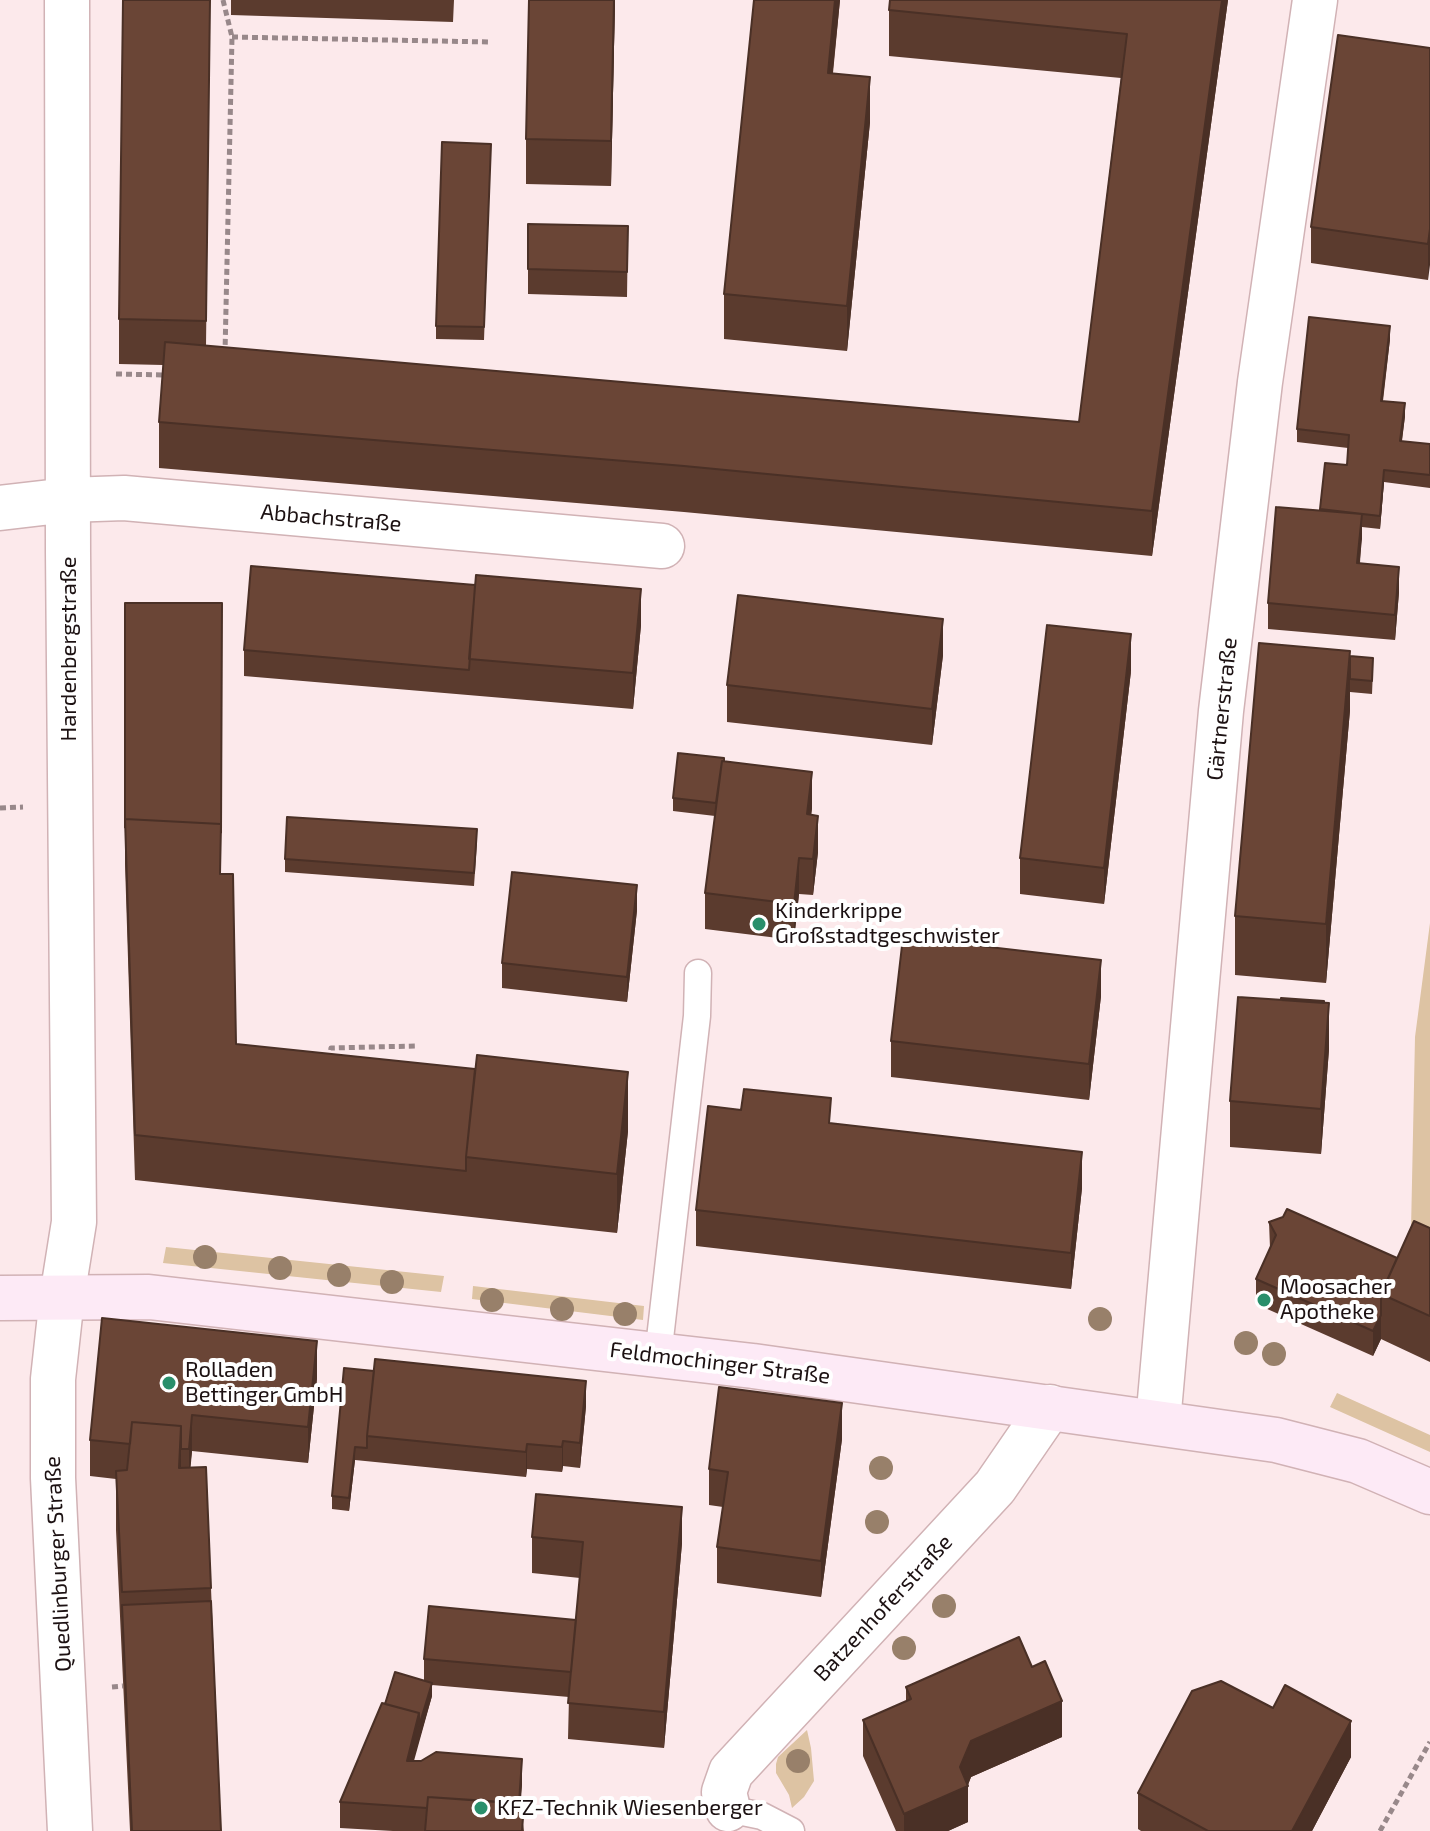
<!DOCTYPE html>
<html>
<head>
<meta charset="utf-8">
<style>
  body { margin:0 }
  canvas { display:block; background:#fce9eb }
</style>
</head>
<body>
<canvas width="1430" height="1831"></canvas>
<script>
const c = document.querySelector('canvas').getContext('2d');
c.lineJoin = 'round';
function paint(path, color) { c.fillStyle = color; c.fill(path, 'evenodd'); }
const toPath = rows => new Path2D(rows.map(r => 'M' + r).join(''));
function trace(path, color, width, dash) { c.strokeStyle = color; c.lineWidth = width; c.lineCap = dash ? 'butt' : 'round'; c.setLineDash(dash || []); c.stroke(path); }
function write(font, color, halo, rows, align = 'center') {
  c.font = font + ' "Exo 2",sans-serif'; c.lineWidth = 8; c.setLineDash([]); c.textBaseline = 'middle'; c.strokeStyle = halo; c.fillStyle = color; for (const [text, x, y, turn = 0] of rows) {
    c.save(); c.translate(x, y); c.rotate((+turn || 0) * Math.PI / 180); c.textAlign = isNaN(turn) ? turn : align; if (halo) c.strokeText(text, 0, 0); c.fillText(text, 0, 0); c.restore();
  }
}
const green = toPath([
  [1430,923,1430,1227,1411,1230,1415,1037],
  [166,1247,444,1276,441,1292,163,1263],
  [473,1286,644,1306,643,1320,472,1299],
  [1337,1393,1430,1435,1430,1452,1330,1407],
  [807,1730,811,1748,814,1781,804,1797,792,1808,789,1795,776,1773,776,1764,778,1757]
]);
const path = toPath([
  [223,0,232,37,225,353],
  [232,37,489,42],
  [116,374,166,375],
  [0,808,23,807],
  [329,1060,331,1048,415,1046],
  [112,1687,123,1686],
  [1380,1831,1430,1742]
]);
const lane = toPath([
  [658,1356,697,1016,698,973],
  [728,1809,762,1816,791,1831]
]);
const street = toPath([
  [67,0,68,552,74,1222,62,1297,53,1379,53,1478,70,1831],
  [0,508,68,500,124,498,662,546],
  [1158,1422,1221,711,1260,382,1315,0],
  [728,1809,724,1792,731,1772,995,1487,1050,1407]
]);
const secondary = toPath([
  [0,1298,149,1297,753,1366,1276,1440,1358,1461,1430,1492]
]);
const trees = [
  [205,1257],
  [280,1268],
  [339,1275],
  [392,1282],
  [492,1300],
  [562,1309],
  [625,1314],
  [1100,1319],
  [1246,1343],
  [1274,1354],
  [881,1468],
  [877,1522],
  [944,1606],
  [904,1648],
  [798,1761]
];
const wall = toPath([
  [210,0,206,346,1079,422,1121,78,889,56,889,10,1228,0,1152,556,684,512,159,468,159,422,163,365,119,364,119,319],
  [231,0,454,0,453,22,231,15],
  [615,0,611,186,526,184,526,139],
  [754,0,840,0,833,73,870,122,847,351,724,339,724,294],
  [1430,48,1428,280,1311,263,1311,227],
  [491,144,484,340,436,339,436,326],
  [528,224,628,226,627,297,528,294],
  [1390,339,1383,401,1405,416,1402,441,1430,444,1430,488,1384,482,1380,529,1362,527,1360,563,1399,592,1395,640,1268,629,1268,603,1320,510,1325,463,1347,465,1348,448,1297,442,1297,429],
  [125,603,221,874,236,1044,628,1131,617,1233,135,1180,125,864],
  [641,625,633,709,244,676,244,650],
  [943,655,932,745,727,722,727,685],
  [1350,656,1373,670,1372,694,1350,692,1350,710,1326,983,1235,975,1235,916],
  [1131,671,1104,904,1020,894,1020,858],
  [724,761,812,808,811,815,818,852,813,895,799,894,794,940,705,929,705,893,715,816,673,811,673,798],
  [477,842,474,886,285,872,285,859],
  [637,910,627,1002,502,988,502,963],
  [1101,996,1089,1100,891,1077,891,1041],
  [1329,1049,1321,1154,1230,1147,1230,1101],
  [831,1123,1082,1188,1071,1289,696,1246,696,1210],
  [1269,1222,1397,1258,1430,1228,1430,1362,1381,1339,1373,1356,1256,1304,1256,1279,1270,1248],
  [344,1368,586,1406,580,1468,563,1466,562,1472,527,1469,526,1477,355,1460,349,1511,332,1509,332,1496],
  [317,1378,308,1463,192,1451,190,1467,211,1588,221,1831,130,1831,116,1530,116,1479,90,1476,90,1440],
  [842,1439,821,1597,717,1583,717,1547,723,1507,709,1505,709,1469],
  [532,1537,682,1543,664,1748,568,1739,569,1697,432,1685,432,1696,413,1761,522,1784,520,1803,524,1831,393,1831,340,1828,340,1802,385,1704,424,1680,424,1659,576,1620,580,1578,532,1573],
  [906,1687,1062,1737,971,1777,968,1785,968,1822,948,1831,896,1831,863,1756,863,1720,906,1701],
  [1273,1708,1351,1757,1312,1831,1141,1831,1138,1829,1138,1793]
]);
const shadedWall = toPath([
  [614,0,615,0,611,186,611,141],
  [835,0,840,0,828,118,828,73],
  [1222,0,1228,0,1152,556,1152,511],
  [870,77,870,122,847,351,847,306],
  [1430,229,1430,265,1428,280,1428,244],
  [1390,326,1390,339,1381,414,1381,401],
  [1405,403,1405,416,1400,454,1400,441],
  [1384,470,1384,482,1380,529,1380,516],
  [1362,514,1362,539,1357,588,1357,563],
  [1399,567,1399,592,1395,640,1395,615],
  [641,589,641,625,633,709,633,673],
  [943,619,943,655,932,745,932,709],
  [1131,634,1131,671,1104,904,1104,868],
  [1350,651,1350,710,1326,983,1326,924],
  [812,772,812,808,807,850,807,814],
  [818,816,818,852,813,895,813,859],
  [799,858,799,894,794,940,794,904],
  [637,885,637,910,627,1002,627,977],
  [1101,960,1101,996,1089,1100,1089,1064],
  [1329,1003,1329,1049,1321,1154,1321,1109],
  [628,1072,628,1131,617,1233,617,1174],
  [1082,1152,1082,1188,1071,1289,1071,1253],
  [1381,1315,1381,1339,1373,1356,1373,1331],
  [317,1341,317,1378,308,1463,308,1427],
  [586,1381,586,1406,580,1468,580,1443],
  [842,1403,842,1439,821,1597,821,1561],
  [192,1415,192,1451,189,1486,189,1449],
  [181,1426,181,1485,179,1468],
  [563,1441,563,1466,562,1472,562,1447],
  [527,1444,527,1469,526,1477,526,1452],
  [355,1447,355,1460,349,1511,349,1498],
  [682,1507,682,1543,664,1748,664,1712],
  [432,1683,432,1696,407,1786,407,1761,419,1713],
  [1062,1701,1062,1737,971,1777,967,1787,968,1786,968,1822,948,1831,904,1831,904,1814,960,1767,971,1741],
  [1351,1721,1351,1757,1312,1831,1292,1831],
  [522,1759,522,1784,519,1831,518,1814]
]);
const building = toPath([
  [123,0,210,0,206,321,119,319,123,0],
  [529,0,614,0,611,141,526,139,529,0],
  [754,0,835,0,828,73,870,77,847,306,724,294,754,0],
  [890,0,1222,0,1152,511,684,466,159,422,165,342,1079,422,1127,34,889,10,890,0],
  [1338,35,1430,48,1430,229,1428,244,1311,227,1338,35],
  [442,142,491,144,484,327,436,326,442,142],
  [528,224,628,226,627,272,528,269,528,224],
  [1309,317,1390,326,1381,401,1405,403,1400,441,1430,444,1430,475,1384,470,1380,516,1320,509,1325,463,1347,465,1349,435,1297,429,1309,317],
  [1276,507,1362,514,1357,563,1399,567,1395,615,1268,603,1276,507],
  [251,566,475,585,469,670,244,650,251,566],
  [476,575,641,589,633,673,469,659,476,575],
  [738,595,943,619,932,709,727,685,738,595],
  [125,603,222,603,221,833,221,824,125,819,125,828,125,603],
  [1047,625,1131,634,1104,868,1020,858,1047,625],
  [1259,643,1350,651,1326,924,1235,916,1259,643],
  [1350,656,1373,658,1372,681,1350,679,1350,656],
  [678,753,724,758,724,761,722,761,716,803,673,798,678,753],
  [722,761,812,772,807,814,818,816,813,859,799,858,794,904,705,893,722,761],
  [287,817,477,829,474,873,285,859,287,817],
  [125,819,221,824,220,874,233,874,236,1044,475,1069,466,1157,466,1171,135,1135,125,819],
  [512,872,637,885,627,977,502,963,512,872],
  [903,937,1101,960,1089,1064,891,1041,903,937],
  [1238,997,1329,1003,1321,1109,1230,1101,1238,997],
  [1281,998,1324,1001,1324,1003,1281,1000,1281,998],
  [477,1055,628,1072,617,1174,466,1157,477,1055],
  [744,1089,831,1098,829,1123,1082,1152,1071,1253,696,1210,708,1106,741,1110,744,1089],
  [1287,1209,1397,1258,1381,1294,1381,1315,1373,1331,1256,1279,1276,1235,1269,1222,1283,1217,1287,1209],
  [1414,1221,1430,1228,1430,1316,1381,1294,1414,1221],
  [102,1318,317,1341,308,1427,192,1415,189,1449,181,1449,181,1426,132,1422,130,1444,90,1440,102,1318],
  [375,1359,586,1381,580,1443,563,1441,562,1447,527,1444,526,1452,367,1436,375,1359],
  [344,1368,374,1371,367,1436,367,1448,355,1447,349,1498,332,1496,344,1368],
  [719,1387,842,1403,821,1561,717,1547,728,1472,709,1469,719,1387],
  [132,1422,181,1426,179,1468,206,1467,211,1588,122,1592,116,1471,127,1470,132,1422],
  [536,1494,682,1507,664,1712,568,1703,583,1542,532,1537,536,1494],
  [211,1601,221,1831,132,1831,122,1605,211,1601],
  [429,1606,576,1620,571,1672,424,1659,429,1606],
  [1019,1637,1032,1667,1045,1661,1062,1701,971,1741,960,1767,968,1786,904,1814,863,1720,911,1699,906,1687,1019,1637],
  [395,1672,432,1683,419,1726,419,1713,385,1704,395,1672],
  [1221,1681,1273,1708,1285,1685,1351,1721,1292,1831,1208,1831,1138,1793,1192,1691,1221,1681],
  [382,1703,419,1713,407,1761,421,1761,436,1752,522,1759,519,1803,428,1797,427,1808,340,1802,382,1703],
  [428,1797,524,1804,522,1831,425,1831,428,1797]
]);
const markers = [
  [759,924,8,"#298f6b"],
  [1264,1300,8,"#298f6b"],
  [169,1383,8,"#298f6b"],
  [481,1808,8,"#298f6b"]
];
const streetNames = [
  ["Abbachstraße",331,518,5],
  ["Hardenbergstraße",69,649,-90],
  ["Gärtnerstraße",1222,709,-84],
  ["Feldmochinger Straße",720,1363,7],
  ["Quedlinburger Straße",58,1564,-93],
  ["Batzenhoferstraße",883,1608,-47]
];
const poiNames = [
  ["Kinderkrippe",775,911],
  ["Großstadtgeschwister",775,936],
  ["Moosacher",1280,1287],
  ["Apotheke",1280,1312],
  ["Rolladen",185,1370],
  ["Bettinger GmbH",185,1395],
  ["KFZ-Technik Wiesenberger",497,1808]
];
paint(green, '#ddc3a3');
trace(lane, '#d1b2b5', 29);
trace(street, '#d1b2b5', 47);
trace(secondary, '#d1b2b5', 47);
trace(path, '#98888a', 5, [6, 4]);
trace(lane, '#fff', 26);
trace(street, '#fff', 44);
trace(secondary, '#fdeaf6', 44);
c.fillStyle = '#98806a';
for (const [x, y] of trees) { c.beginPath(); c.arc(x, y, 12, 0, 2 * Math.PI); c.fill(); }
paint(wall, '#5b3b2e');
paint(shadedWall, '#4a3026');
paint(building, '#6a4536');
trace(building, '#4a3026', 2);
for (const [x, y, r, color] of markers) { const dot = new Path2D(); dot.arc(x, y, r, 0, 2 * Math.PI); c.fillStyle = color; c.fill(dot); trace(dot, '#fff', 3); }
write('22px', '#1c1112', '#fff', streetNames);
write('22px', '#1c1112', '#fff', poiNames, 'left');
</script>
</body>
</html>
